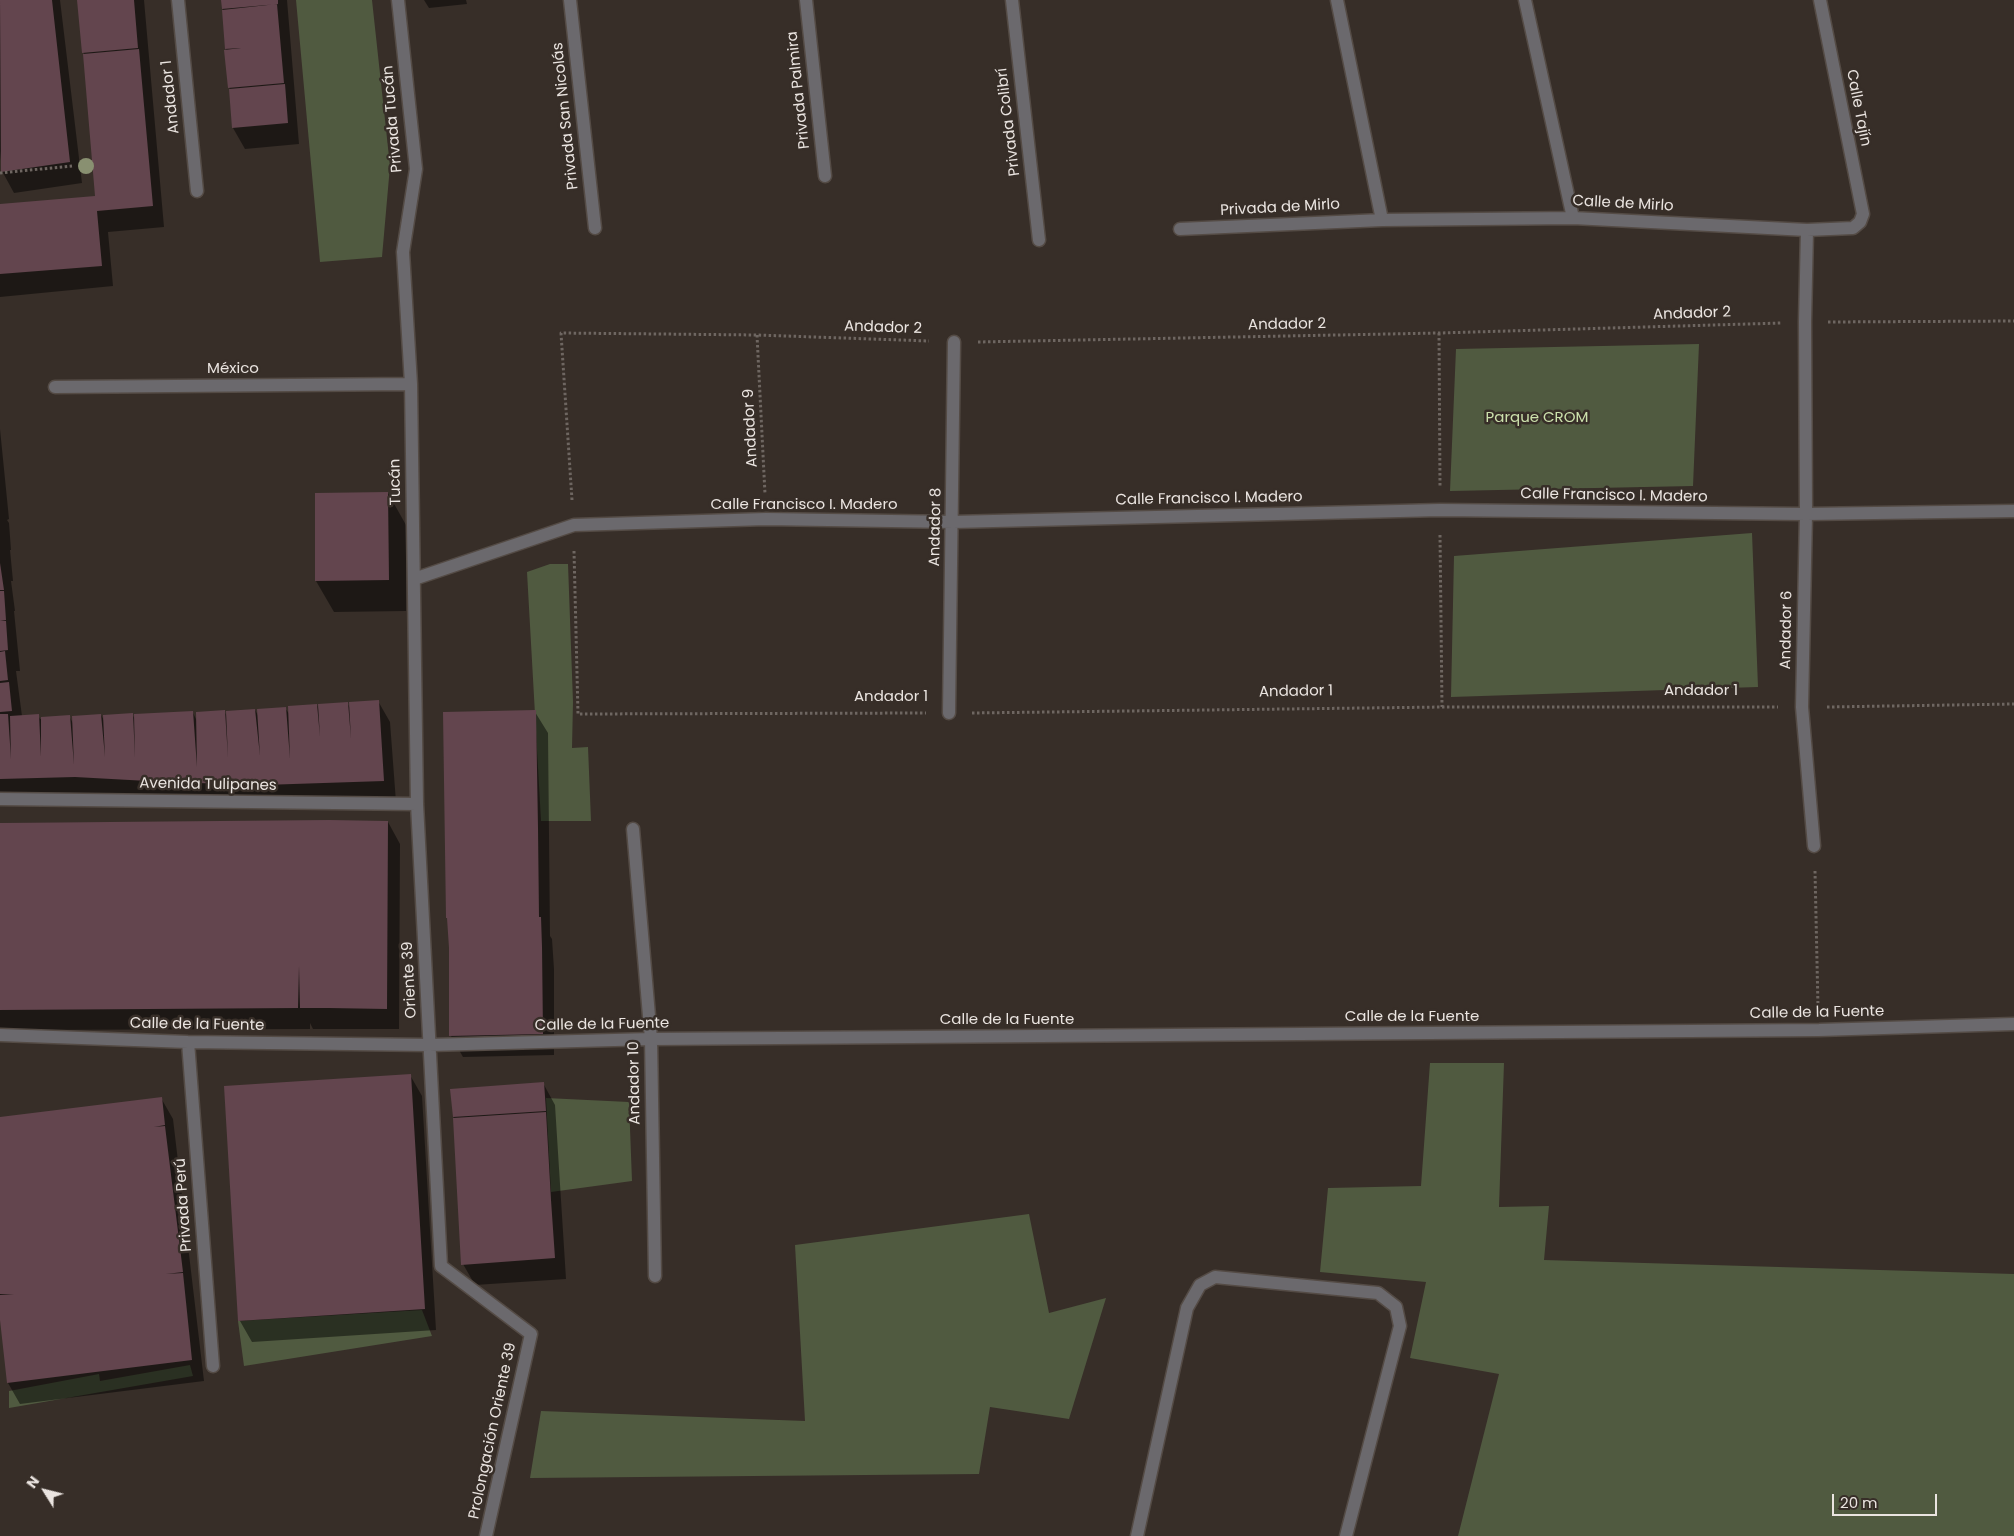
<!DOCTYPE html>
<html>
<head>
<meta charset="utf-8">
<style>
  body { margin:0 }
  #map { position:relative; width:2014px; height:1536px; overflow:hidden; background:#372e28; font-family:Poppins,sans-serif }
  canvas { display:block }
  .north { position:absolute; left:20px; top:1466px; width:50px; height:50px; -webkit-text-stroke:4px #372e28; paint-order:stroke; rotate:306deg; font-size:14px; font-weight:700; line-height:20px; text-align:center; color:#eae4e0 }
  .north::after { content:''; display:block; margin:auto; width:18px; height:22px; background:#eae4e0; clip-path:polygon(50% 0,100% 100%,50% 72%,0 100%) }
  .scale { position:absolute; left:1832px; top:1494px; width:105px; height:22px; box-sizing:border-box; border:2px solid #eae4e0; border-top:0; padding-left:6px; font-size:15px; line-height:18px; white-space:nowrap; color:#eae4e0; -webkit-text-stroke:4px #372e28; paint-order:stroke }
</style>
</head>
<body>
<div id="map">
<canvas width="2014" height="1536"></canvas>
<div class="north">N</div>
<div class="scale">20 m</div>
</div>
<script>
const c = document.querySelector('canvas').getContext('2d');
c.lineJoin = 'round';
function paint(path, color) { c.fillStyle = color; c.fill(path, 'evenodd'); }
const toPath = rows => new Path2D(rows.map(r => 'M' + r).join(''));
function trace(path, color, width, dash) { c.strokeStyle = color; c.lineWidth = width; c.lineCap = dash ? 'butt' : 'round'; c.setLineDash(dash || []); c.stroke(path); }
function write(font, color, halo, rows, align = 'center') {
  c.font = font + ' Poppins,sans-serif'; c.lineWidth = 5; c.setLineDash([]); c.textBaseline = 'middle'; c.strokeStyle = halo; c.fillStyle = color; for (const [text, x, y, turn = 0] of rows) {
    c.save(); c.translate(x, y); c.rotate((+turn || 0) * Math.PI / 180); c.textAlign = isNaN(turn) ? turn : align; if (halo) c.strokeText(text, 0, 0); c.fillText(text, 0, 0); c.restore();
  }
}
const green = toPath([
  [296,0,372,0,390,166,382,257,320,262],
  [1699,344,1693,486,1450,491,1456,349],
  [1752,533,1758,687,1451,697,1454,556],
  [550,564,568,564,573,702,572,748,588,747,591,821,541,821,527,572],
  [1430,1063,1504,1063,1499,1207,1549,1206,1544,1260,2014,1274,2014,1536,1458,1536,1499,1374,1410,1358,1426,1282,1320,1272,1328,1188,1421,1186],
  [546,1098,629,1102,632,1181,551,1192],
  [1029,1214,1049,1313,1106,1298,1069,1419,990,1407,979,1474,530,1478,541,1411,805,1421,795,1245],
  [422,1310,432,1336,244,1366,238,1321],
  [190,1365,193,1376,9,1408,9,1391,99,1374,100,1381]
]);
const shadow = toPath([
  [0,0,60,0,82,183,14,193,2,171,0,151],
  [79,0,144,0,164,227,108,232,113,286,0,297,0,206,97,197],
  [222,0,287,0,299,144,245,149,233,128],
  [424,0,466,0,467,4,429,8],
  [0,429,9,519,7,520,9,523,11,550,10,550,13,581,11,581,15,611,14,611,20,671,16,671,22,716,38,715,40,719,69,716,74,725,101,715,105,722,132,714,136,721,193,713,197,721,224,711,228,718,255,710,259,717,285,708,290,715,317,705,320,711,347,703,351,709,378,701,390,722,396,802,0,801],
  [388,493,406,525,406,611,334,612,316,581],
  [535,712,548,733,550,936,552,939,554,969,554,1055,463,1057,451,1036],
  [388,822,400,844,399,1029,313,1029,310,1023,310,1029,0,1030,0,823],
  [410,1075,422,1096,436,1330,252,1342,240,1321,226,1088],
  [543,1083,555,1105,566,1279,475,1285,463,1264,452,1090],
  [161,1098,173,1119,204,1381,20,1404,8,1383,0,1313,0,1118]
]);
const building = toPath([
  [0,0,52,0,70,162,1,172],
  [77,0,134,0,138,48,82,53],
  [221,0,278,0,278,4,222,9],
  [277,4,284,83,228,88,224,50,241,48,225,49,222,10],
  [139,49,153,206,97,211,102,266,0,274,0,204,95,196,83,54],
  [285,84,288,123,232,128,229,89],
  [388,492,389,580,315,581,315,493],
  [0,563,4,590,0,590],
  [0,591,4,591,6,620,0,621],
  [0,621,6,621,8,650,0,651],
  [5,651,8,680,0,681,0,652],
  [9,682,12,711,0,712,0,683],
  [379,700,384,781,263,785,166,782,75,777,0,779,0,714,8,714,11,759,10,716,39,714,41,757,41,717,70,715,74,765,72,716,101,714,105,757,103,715,133,713,135,758,134,714,193,711,197,767,196,712,225,710,228,758,226,711,255,709,260,756,257,709,286,707,290,759,288,706,317,704,320,737,318,704,348,702,351,739,349,702],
  [536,710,538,828,522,829,538,828,539,917,541,917,542,947,543,1034,449,1036,449,948,447,918,446,918,443,712],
  [329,820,388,821,387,1009,329,1008,329,998,329,1008,300,1008,299,966,298,1008,0,1010,0,823],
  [411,1074,425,1309,238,1321,224,1086],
  [544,1082,546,1111,453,1117,450,1089],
  [162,1097,165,1125,154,1127,165,1126,183,1272,166,1274,183,1273,192,1360,7,1383,0,1320,0,1295,14,1294,0,1294,0,1117],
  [546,1112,551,1200,536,1201,551,1200,555,1258,461,1265,453,1118]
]);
const path = toPath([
  [0,173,72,166],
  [1828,322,2014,321],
  [1439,333,1440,486],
  [757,335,765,494],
  [978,342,1439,333,1782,323],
  [572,500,561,333,757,335,929,341],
  [1440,535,1442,707],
  [574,551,578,714,926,713],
  [1827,707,2014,704],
  [972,713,1442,707,1778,707],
  [1815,871,1818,1007]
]);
const minor = toPath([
  [178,0,197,191],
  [398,0,416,169,403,252,411,384,417,804,441,1266,531,1334,486,1536],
  [570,0,595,228],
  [806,0,825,176],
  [1012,0,1039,240],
  [1337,0,1382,220],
  [1525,0,1573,218],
  [1180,229,1382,220,1573,218,1807,230,1853,228,1860,222,1863,214,1820,0],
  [1807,230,1805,322,1806,514,1802,707,1814,846],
  [55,387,411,384],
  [414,579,574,525,766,519,953,522,1440,510,1806,514,2014,511],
  [949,713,954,342],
  [0,799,417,804],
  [633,829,651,1039,655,1276],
  [0,1035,188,1042,430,1045,651,1039,1819,1030,2014,1024],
  [188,1042,213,1366],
  [1137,1536,1187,1308,1200,1285,1215,1277,1378,1293,1396,1307,1400,1326,1346,1536]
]);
const trees = [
  [86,166]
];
const streetNames = [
  ["Privada Palmira",799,90,-96],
  ["Andador 1",171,97,-96],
  ["Calle Tajín",1858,108,79],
  ["Privada San Nicolás",566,116,-96],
  ["Privada Tucán",393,119,-95],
  ["Privada Colibrí",1009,122,-97],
  ["Calle de Mirlo",1623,204,3],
  ["Privada de Mirlo",1280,208,-3],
  ["Andador 2",1692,314,-2],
  ["Andador 2",1287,325,-1],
  ["Andador 2",883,328,2],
  ["México",233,369],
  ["Andador 9",751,428,-93],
  ["Tucán",396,482,-91],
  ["Calle Francisco I. Madero",1614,496,1],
  ["Calle Francisco I. Madero",1209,499,-1],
  ["Calle Francisco I. Madero",804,505],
  ["Andador 8",936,527,-89],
  ["Andador 6",1787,630,-89],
  ["Andador 1",1701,691],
  ["Andador 1",1296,692,-1],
  ["Andador 1",891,697],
  ["Avenida Tulipanes",208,785,1],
  ["Oriente 39",410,980,-93],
  ["Calle de la Fuente",1817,1013,-1],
  ["Calle de la Fuente",1412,1017],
  ["Calle de la Fuente",1007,1020],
  ["Calle de la Fuente",197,1025,1],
  ["Calle de la Fuente",602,1025,-1],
  ["Andador 10",635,1083,-91],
  ["Privada Perú",184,1205,-94],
  ["Prolongación Oriente 39",493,1431,-78]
];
const parkNames = [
  ["Parque CROM",1537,418]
];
paint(green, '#505a40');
paint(shadow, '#0007');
paint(building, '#63454e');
trace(minor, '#544b45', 15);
trace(path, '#6e6661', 3, [2.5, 2.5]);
trace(minor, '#6b696d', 12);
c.fillStyle = '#899071';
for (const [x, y] of trees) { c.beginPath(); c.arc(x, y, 8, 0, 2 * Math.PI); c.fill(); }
write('15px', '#eae4e0', '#372e28', streetNames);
write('15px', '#cce0ac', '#372e28', parkNames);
</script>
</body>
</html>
